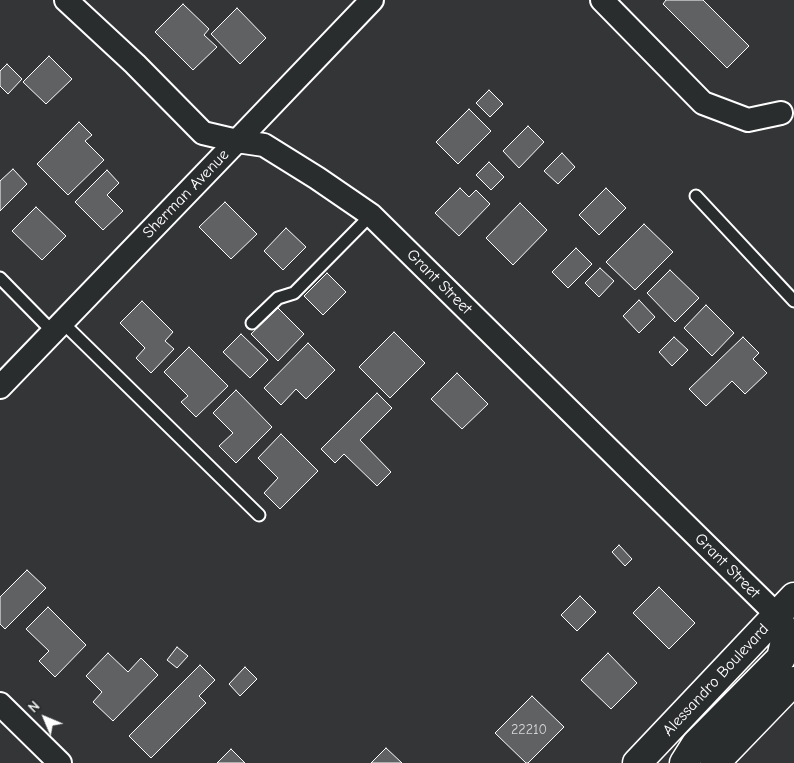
<!DOCTYPE html>
<html>
<head>
<meta charset="utf-8">
<style>
  body { margin:0 }
  #map { position:relative; width:794px; height:763px; overflow:hidden; background:#333536; font-family:"Comic Neue",sans-serif }
  canvas { display:block }
  .north { position:absolute; left:20px; top:693px; width:50px; height:50px; -webkit-text-stroke:4px #2a2d2e; paint-order:stroke; rotate:315deg; font-size:14px; font-weight:700; line-height:20px; text-align:center; color:#fff }
  .north::after { content:''; display:block; margin:auto; width:18px; height:22px; background:#fff; clip-path:polygon(50% 0,100% 100%,50% 72%,0 100%) }
</style>
</head>
<body>
<div id="map">
<canvas width="794" height="763"></canvas>
<div class="north">N</div>
</div>
<script>
const c = document.querySelector('canvas').getContext('2d');
c.lineJoin = 'round';
function paint(path, color) { c.fillStyle = color; c.fill(path, 'evenodd'); }
const toPath = rows => new Path2D(rows.map(r => 'M' + r).join(''));
function trace(path, color, width, dash) { c.strokeStyle = color; c.lineWidth = width; c.lineCap = dash ? 'butt' : 'round'; c.setLineDash(dash || []); c.stroke(path); }
function write(font, color, halo, rows, align = 'center') {
  c.font = font + ' "Comic Neue",sans-serif'; c.lineWidth = 4; c.setLineDash([]); c.textBaseline = 'middle'; c.strokeStyle = halo; c.fillStyle = color; for (const [text, x, y, turn = 0] of rows) {
    c.save(); c.translate(x, y); c.rotate((+turn || 0) * Math.PI / 180); c.textAlign = isNaN(turn) ? turn : align; if (halo) c.strokeText(text, 0, 0); c.fillText(text, 0, 0); c.restore();
  }
}
const building = toPath([
  [666,0,703,0,749,46,727,68,663,4,666,0],
  [183,4,209,29,204,35,217,47,193,70,155,32,183,4],
  [237,8,266,38,240,64,211,34,237,8],
  [49,56,72,79,46,104,23,82,49,56],
  [7,64,22,79,8,94,0,86,0,71,7,64],
  [489,90,503,104,490,117,476,103,489,90],
  [469,109,491,131,458,164,436,142,469,109],
  [79,122,92,135,85,141,104,160,68,195,37,164,79,122],
  [528,126,544,142,519,168,503,151,528,126],
  [562,153,575,167,558,184,544,171,562,153],
  [489,162,504,177,491,190,476,175,489,162],
  [13,169,27,184,0,211,0,181,13,169],
  [107,170,119,183,107,195,123,211,103,230,75,202,107,170],
  [460,188,469,197,476,190,490,204,459,236,435,213,460,188],
  [606,188,626,208,599,235,579,215,606,188],
  [225,202,257,234,231,259,199,227,225,202],
  [520,203,547,230,513,265,486,238,520,203],
  [36,207,66,236,42,260,12,231,36,207],
  [644,224,673,252,635,290,606,262,644,224],
  [286,228,306,247,283,270,264,251,286,228],
  [576,248,592,264,568,288,552,272,576,248],
  [600,268,614,281,599,297,585,283,600,268],
  [670,270,699,298,675,322,647,293,670,270],
  [327,273,346,292,323,315,304,296,327,273],
  [639,300,655,317,639,333,623,316,639,300],
  [142,301,173,332,165,341,174,349,151,373,136,358,145,348,120,323,142,301],
  [706,305,734,333,712,356,684,328,706,305],
  [278,308,304,334,278,361,251,334,278,308],
  [394,332,425,363,390,398,359,367,394,332],
  [241,334,268,360,250,378,223,352,241,334],
  [674,337,688,350,672,366,659,352,674,337],
  [743,337,759,353,753,359,767,373,745,394,732,381,706,406,689,389,743,337],
  [308,343,335,370,306,399,296,389,281,405,264,388,308,343],
  [189,347,228,386,196,417,181,402,188,396,164,372,189,347],
  [457,373,488,404,462,429,431,399,457,373],
  [236,390,272,427,236,463,219,446,233,433,213,413,236,390],
  [377,393,392,408,360,440,391,472,377,486,344,454,335,463,321,449,377,393],
  [281,434,318,471,280,509,264,493,278,478,258,458,281,434],
  [619,545,632,559,625,566,612,552,619,545],
  [27,570,46,588,5,629,0,624,0,597,27,570],
  [659,587,695,623,669,649,633,613,659,587],
  [580,596,596,612,577,631,561,615,580,596],
  [48,607,86,645,55,677,39,661,49,651,26,629,48,607],
  [177,647,188,656,177,668,167,660,177,647],
  [108,653,128,672,141,658,158,675,113,721,93,702,102,692,86,676,108,653],
  [608,653,637,683,611,709,581,680,608,653],
  [200,665,215,680,199,696,206,703,151,758,129,736,200,665],
  [245,667,257,679,240,696,229,684,245,667],
  [532,696,564,727,528,763,526,763,495,733,532,696],
  [386,748,402,763,371,763,386,748],
  [231,749,245,763,217,763,231,749]
]);
const lane = toPath([
  [696,196,794,301],
  [0,278,53,332],
  [62,322,259,515],
  [252,323,278,298,294,293,371,215]
]);
const street = toPath([
  [66,0,135,64,203,133,237,141,264,145,317,178,371,215,777,615],
  [602,0,703,103,748,120,781,113],
  [0,387,237,141,372,0],
  [0,704,60,763]
]);
const primary = toPath([
  [637,763,794,597],
  [684,763,696,744,781,658,786,637,777,615],
  [715,763,794,681]
]);
const numberNames = [
  ["22210",529,730]
];
const streetNames = [
  ["Sherman Avenue",186,194,-46],
  ["Grant Street",439,282,45],
  ["Grant Street",727,566,45],
  ["Alessandro Boulevard",716,680,-47]
];
paint(building, '#5f6162');
trace(building, '#fff', 1);
trace(lane, '#fff', 15);
trace(street, '#fff', 26);
trace(primary, '#fff', 31);
trace(lane, '#2a2d2e', 11);
trace(street, '#2a2d2e', 22);
trace(primary, '#2a2d2e', 28);
write('14px', '#d7d8d8', null, numberNames);
write('16px', '#fff', '#2a2d2e', streetNames);
</script>
</body>
</html>
